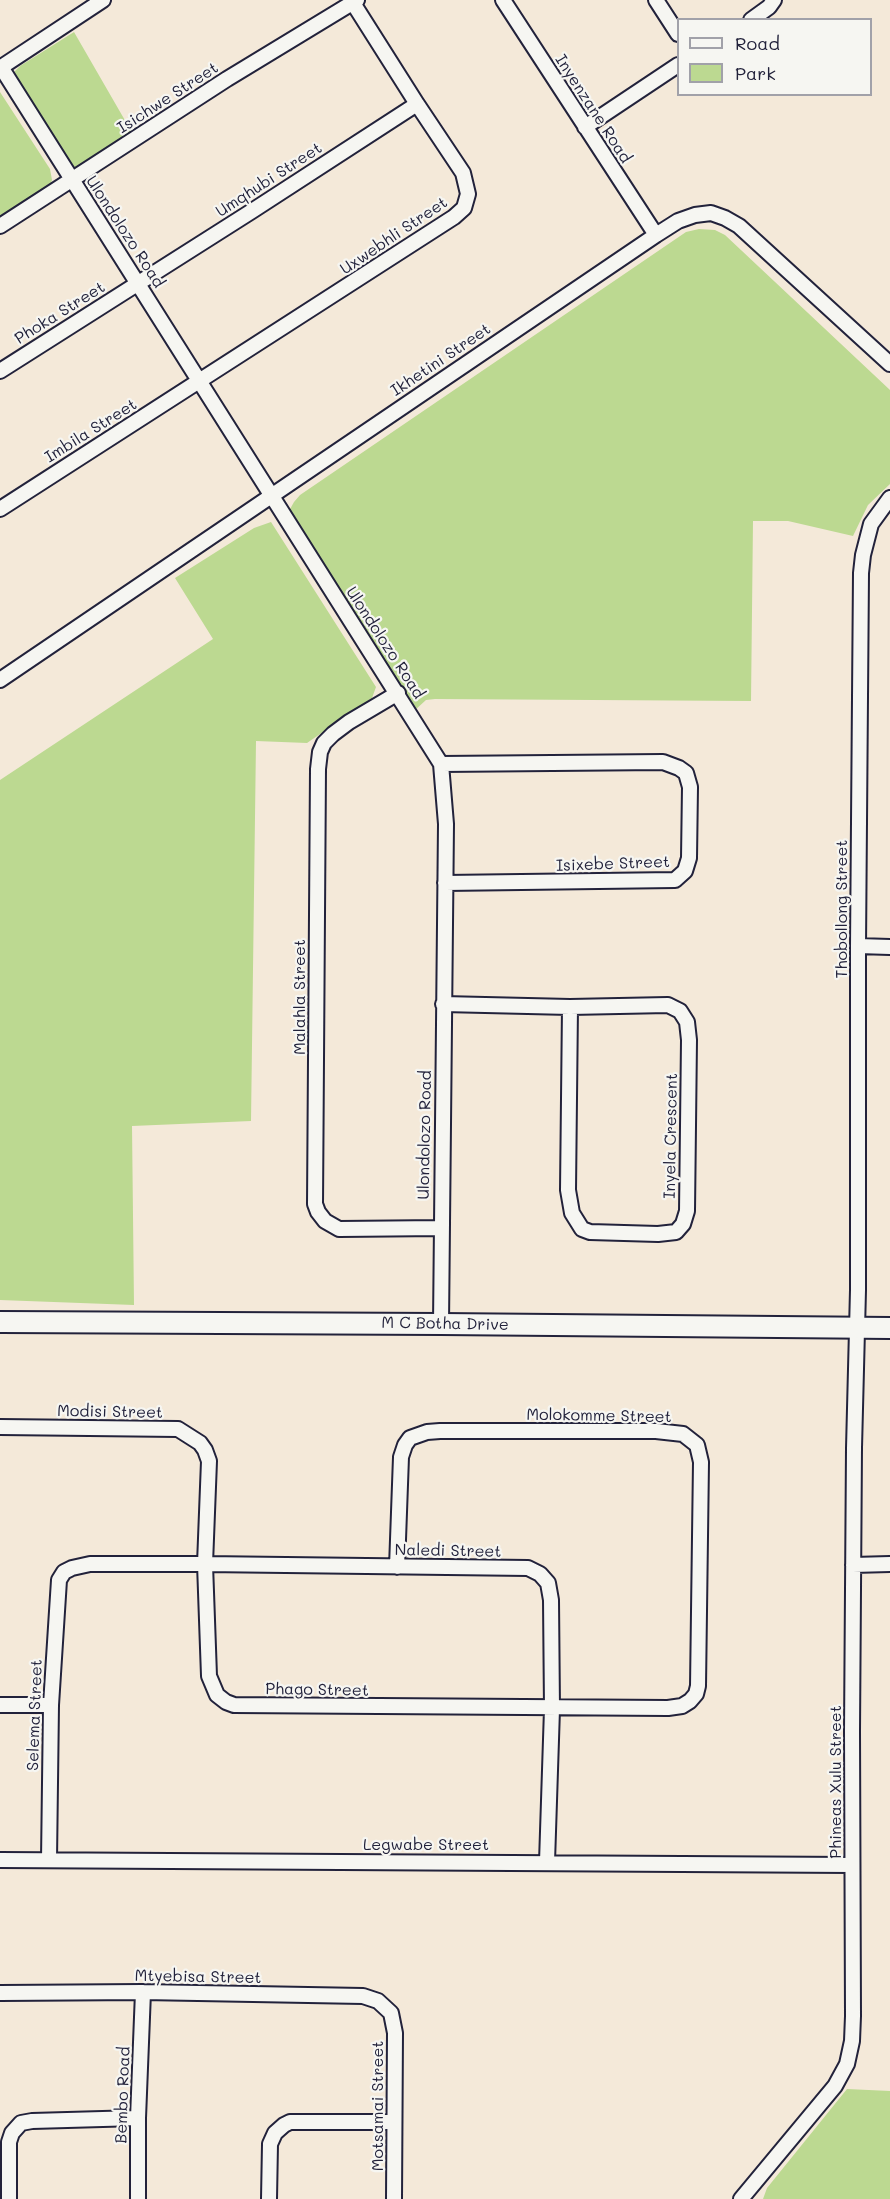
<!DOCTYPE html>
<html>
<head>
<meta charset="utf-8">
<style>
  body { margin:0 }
  #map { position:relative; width:890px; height:2199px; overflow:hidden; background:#f4e9d9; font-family:Mali,sans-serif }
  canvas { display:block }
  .legend { position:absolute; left:677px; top:18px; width:195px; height:78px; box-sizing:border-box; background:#f6f6f2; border:2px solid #a1a1a9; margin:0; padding:8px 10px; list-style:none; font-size:18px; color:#22223b }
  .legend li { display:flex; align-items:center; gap:12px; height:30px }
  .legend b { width:30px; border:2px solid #a1a1a9 }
</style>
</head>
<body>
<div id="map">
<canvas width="890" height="2199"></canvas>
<ul class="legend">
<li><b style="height:8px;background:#f6f6f2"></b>Road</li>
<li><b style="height:16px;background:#bcd991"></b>Park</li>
</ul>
</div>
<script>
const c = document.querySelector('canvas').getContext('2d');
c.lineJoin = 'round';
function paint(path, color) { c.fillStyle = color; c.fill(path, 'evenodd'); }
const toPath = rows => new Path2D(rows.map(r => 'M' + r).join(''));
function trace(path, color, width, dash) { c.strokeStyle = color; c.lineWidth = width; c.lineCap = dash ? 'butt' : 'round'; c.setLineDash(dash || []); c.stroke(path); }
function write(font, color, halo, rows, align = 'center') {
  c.font = font + ' Mali,sans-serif'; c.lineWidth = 4.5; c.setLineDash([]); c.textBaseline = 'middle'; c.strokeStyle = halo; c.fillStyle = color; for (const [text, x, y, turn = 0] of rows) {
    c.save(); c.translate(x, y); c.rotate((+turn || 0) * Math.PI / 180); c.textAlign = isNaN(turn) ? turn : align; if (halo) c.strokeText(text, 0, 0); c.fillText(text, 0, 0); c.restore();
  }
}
const green = toPath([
  [74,32,134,136,72,173,14,82,13,73,20,66],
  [0,92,50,169,52,180,49,188,0,221],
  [699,229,715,230,725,235,890,390,890,484,868,505,853,536,788,521,753,521,751,701,435,699,426,700,414,711,289,511,294,502,300,495,686,232],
  [271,522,376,687,372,698,307,743,256,741,251,1121,132,1126,134,1305,0,1300,0,780,213,639,175,578,254,528],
  [847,2089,890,2091,890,2199,763,2199,767,2188]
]);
const street = toPath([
  [503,0,656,235],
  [656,0,678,34],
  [751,20,769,7,774,0],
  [1,67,441,764,446,824,441,1324],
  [0,68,103,0],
  [585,127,678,65],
  [0,226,227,79,357,0],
  [0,371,252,211,417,104],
  [0,509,454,217,464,208,468,194,463,173,417,104,353,3],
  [0,680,656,235,678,221,695,215,711,213,725,218,739,226,890,364],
  [398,693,349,722,333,734,324,743,320,752,318,769,315,1204,318,1212,325,1221,339,1229,441,1228],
  [441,764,663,762,679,768,686,773,690,787,689,858,685,871,675,880,445,883],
  [858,946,890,947],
  [443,1004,570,1007,668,1005,680,1011,687,1022,689,1040,687,1211,683,1224,676,1232,658,1234,590,1232,582,1229,572,1213,568,1190,570,1007],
  [0,1427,178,1429,200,1443,205,1450,209,1461,205,1564,209,1676,217,1695,226,1702,234,1705,668,1708,682,1706,690,1701,696,1694,698,1686,701,1462,697,1445,683,1434,656,1431,440,1431,427,1432,410,1438,405,1445,401,1457,397,1567],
  [853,1565,890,1564],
  [0,1705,51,1705],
  [0,1860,852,1865],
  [49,1860,51,1705,59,1580,64,1572,72,1568,90,1564,205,1564,528,1568,540,1574,548,1583,551,1600,552,1709,547,1862],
  [0,1993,143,1992,363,1996,378,2001,391,2013,395,2033,394,2199],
  [9,2199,9,2142,12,2133,21,2123,32,2121,138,2118],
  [138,2199,138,2118,143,1992],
  [269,2199,270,2144,275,2133,284,2125,290,2122,394,2122],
  [741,2199,835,2086,847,2064,852,2041,853,2016,852,1731,854,1448,858,1290,858,946,861,573,863,555,871,524,890,498]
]);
const secondary = toPath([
  [0,1322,441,1324,890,1328]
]);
const streetNames = [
  ["Isichwe Street",168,98,-33],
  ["Inyenzane Road",593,109,57],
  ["Umqhubi Street",269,180,-33],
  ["Ulondolozo Road",125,232,57],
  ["Uxwebhli Street",394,236,-34],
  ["Phoka Street",60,313,-32],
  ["Ikhetini Street",441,360,-34],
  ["Imbila Street",91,431,-32],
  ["Ulondolozo Road",385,643,57],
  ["Isixebe Street",613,864,-2],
  ["Thobollong Street",842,909,-90],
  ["Malahla Street",300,997,-90],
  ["Ulondolozo Road",425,1135,-89],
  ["Inyela Crescent",671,1136,-89],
  ["M C Botha Drive",445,1324,1],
  ["Modisi Street",110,1412,1],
  ["Molokomme Street",599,1416,1],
  ["Naledi Street",448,1551,1],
  ["Phago Street",317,1690,1],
  ["Selema Street",35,1715,-88],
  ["Phineas Xulu Street",836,1782,-90],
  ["Legwabe Street",426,1845],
  ["Mtyebisa Street",198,1977,1],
  ["Bembo Road",123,2095,-88],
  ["Motsamai Street",378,2106,-90]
];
paint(green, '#bcd991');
trace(street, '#22223b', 18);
trace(secondary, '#22223b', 24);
trace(street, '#f6f6f2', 14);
trace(secondary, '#f6f6f2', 20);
write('16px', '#22223b', '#f6f6f2', streetNames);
</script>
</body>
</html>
